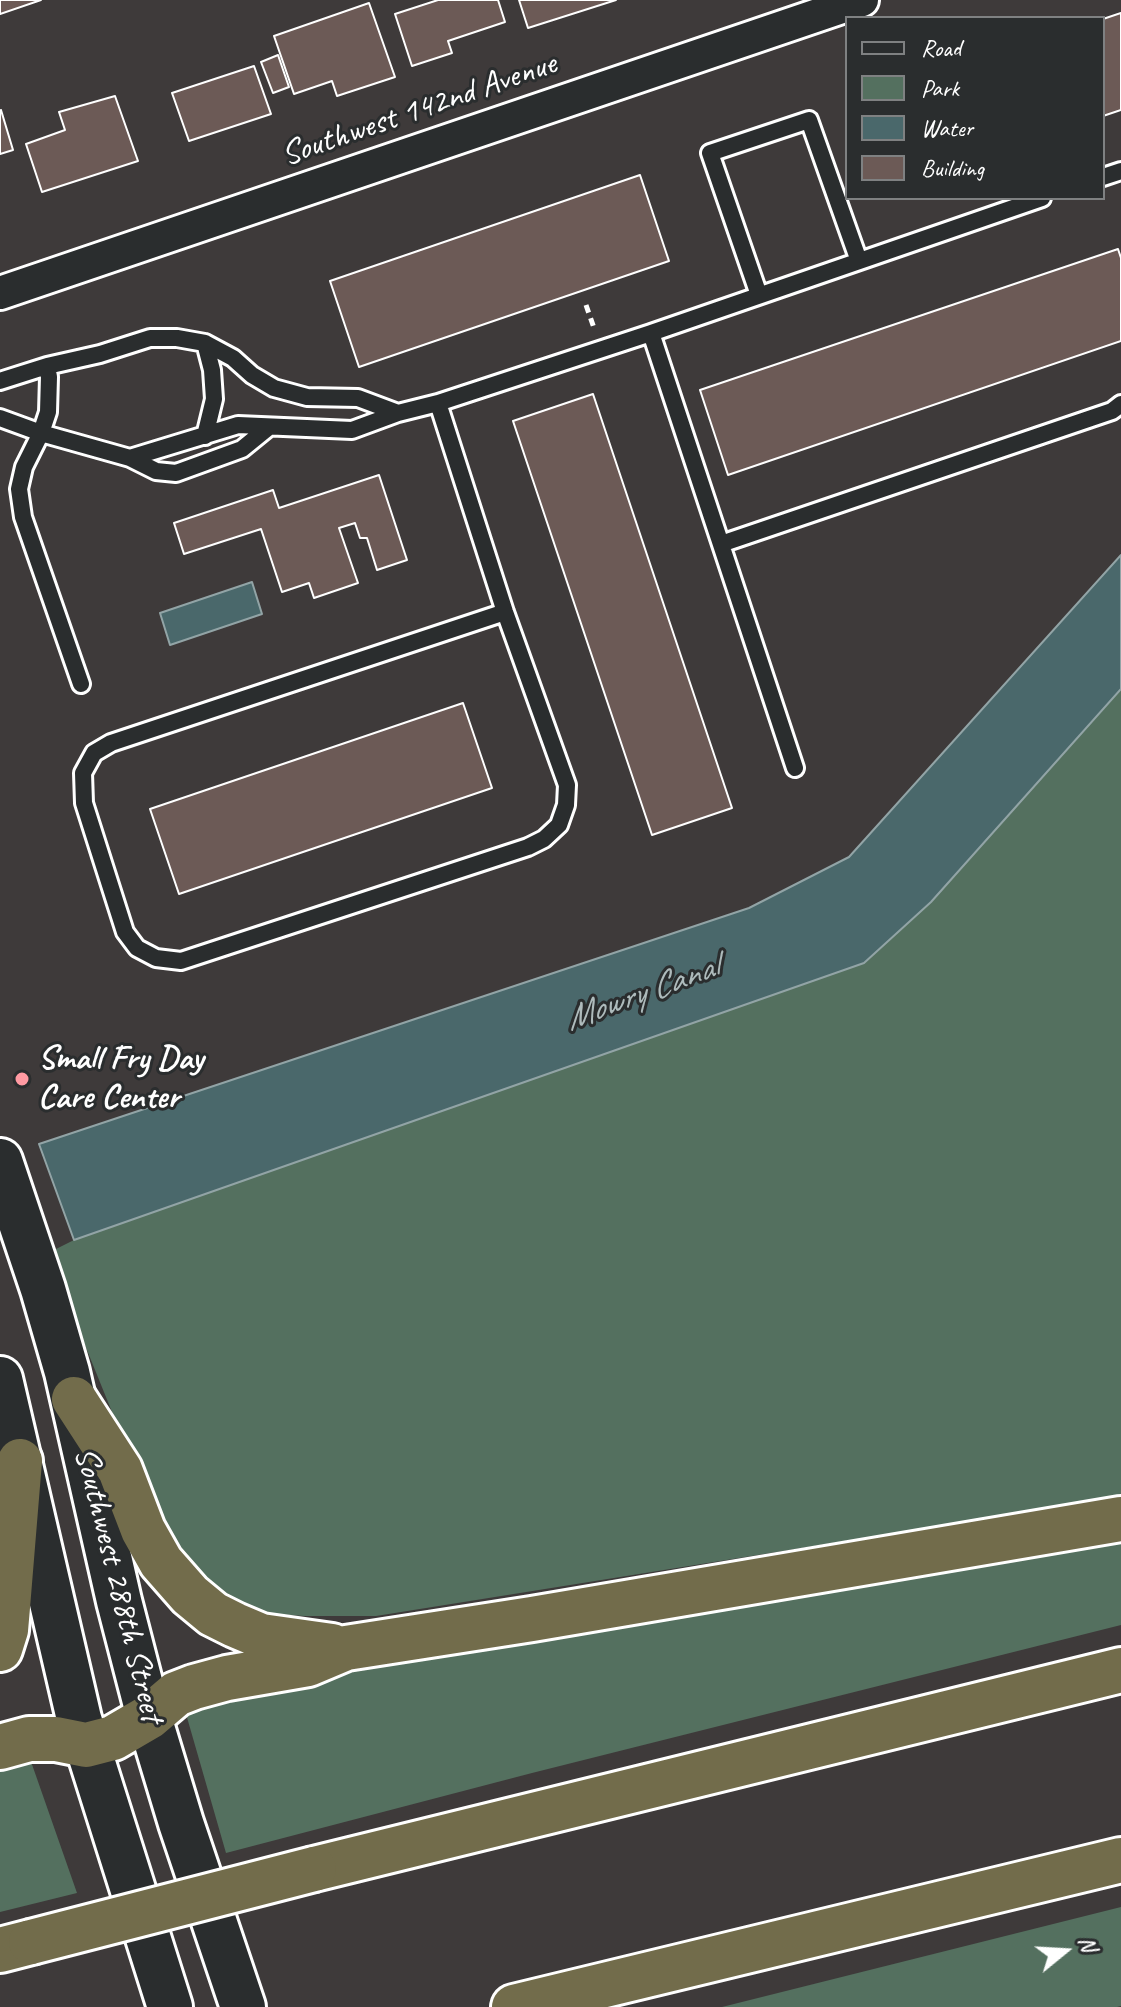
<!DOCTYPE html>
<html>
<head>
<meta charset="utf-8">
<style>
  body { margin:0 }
  #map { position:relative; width:1121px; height:2007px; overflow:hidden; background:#3e3a3a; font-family:Caveat,sans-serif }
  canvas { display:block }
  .legend { position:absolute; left:845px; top:16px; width:260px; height:184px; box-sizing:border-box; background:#2a2d2e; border:2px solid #7f8182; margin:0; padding:10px 14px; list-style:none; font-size:24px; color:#fff }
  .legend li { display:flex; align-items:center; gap:16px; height:40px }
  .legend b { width:40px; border:2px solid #7f8182 }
  .north { position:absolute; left:1025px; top:1911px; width:80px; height:80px; -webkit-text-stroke:6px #2a2d2e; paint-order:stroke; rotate:72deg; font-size:22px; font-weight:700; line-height:32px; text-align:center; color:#fff }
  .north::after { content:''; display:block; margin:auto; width:28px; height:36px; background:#fff; clip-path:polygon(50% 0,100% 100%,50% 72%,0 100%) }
</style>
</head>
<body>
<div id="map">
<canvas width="1121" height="2007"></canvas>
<ul class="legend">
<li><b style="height:10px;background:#2a2d2e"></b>Road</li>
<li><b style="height:22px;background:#54705f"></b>Park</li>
<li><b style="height:22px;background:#4a686b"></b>Water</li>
<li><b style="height:22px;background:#6c5a56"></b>Building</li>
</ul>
<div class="north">N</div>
</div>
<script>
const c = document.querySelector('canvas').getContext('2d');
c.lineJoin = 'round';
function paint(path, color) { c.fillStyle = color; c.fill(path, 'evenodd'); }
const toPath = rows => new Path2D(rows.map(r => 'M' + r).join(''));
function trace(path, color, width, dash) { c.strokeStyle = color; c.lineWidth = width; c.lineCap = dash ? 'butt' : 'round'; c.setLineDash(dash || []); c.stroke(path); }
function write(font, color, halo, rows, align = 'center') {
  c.font = font + ' Caveat,sans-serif'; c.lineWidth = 6; c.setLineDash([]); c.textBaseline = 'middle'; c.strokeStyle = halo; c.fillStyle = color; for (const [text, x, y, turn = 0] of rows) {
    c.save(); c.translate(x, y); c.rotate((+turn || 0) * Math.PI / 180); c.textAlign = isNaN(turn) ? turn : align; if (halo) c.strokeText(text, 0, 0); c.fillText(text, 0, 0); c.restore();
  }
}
const green = toPath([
  [1121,689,1121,1497,376,1616,305,1616,258,1613,223,1605,193,1578,148,1501,72,1313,52,1251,74,1240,864,963,931,902],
  [1121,1535,1121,1625,532,1773,226,1853,184,1707,202,1690],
  [28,1753,77,1893,0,1912,0,1762],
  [1121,1907,1121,2006,1117,2007,722,2007]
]);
const water = toPath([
  [1121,555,1121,689,931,902,864,963,74,1240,39,1144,749,908,849,857,1121,555],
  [252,582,262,614,170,645,160,613,252,582]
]);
const building = toPath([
  [0,0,41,0,0,14,0,0],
  [438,0,498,0,505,22,448,41,452,53,412,66,395,14,438,0],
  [519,0,616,0,528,28,519,0],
  [369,3,395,77,337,96,332,81,294,94,274,36,369,3],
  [1121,13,1121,110,1103,116,1103,19,1121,13],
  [278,55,289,87,273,93,261,62,278,55],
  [254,66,271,114,189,141,172,93,254,66],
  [115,96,138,161,42,192,26,144,65,130,59,112,115,96],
  [1,110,13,150,0,154,0,111,1,110],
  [640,175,669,261,359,367,330,281,640,175],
  [1118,249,1121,258,1121,341,728,475,700,390,1118,249],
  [593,394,732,808,652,835,513,421,593,394],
  [379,475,407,560,377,570,367,538,360,538,355,523,339,528,358,583,314,598,309,583,282,592,261,529,184,554,174,523,273,490,279,508,379,475],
  [463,703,492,788,179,894,150,809,463,703]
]);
const path = toPath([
  [586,305,594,328]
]);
const lane = toPath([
  [1103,177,1121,171],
  [759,295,710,153,809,120,859,261],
  [651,333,1042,198],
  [47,366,49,377,48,412,41,433,24,467,19,489,23,517,81,684],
  [0,381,47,366,100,354,150,338,177,338,205,343,212,370,214,399,205,436],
  [438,403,651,333,795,768],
  [398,413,438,403,505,612,567,785,566,805,559,825,544,839,528,847,181,961,156,958,137,948,125,932,84,803,83,773,94,753,111,743,505,612],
  [0,418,41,433,130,458,156,471,176,473,242,449,269,427],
  [130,458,238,425,352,430,398,413,358,398,307,397,274,388,252,375,233,358,205,343],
  [721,544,1112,411,1121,404]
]);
const street = toPath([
  [0,293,862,0]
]);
const secondary = toPath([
  [0,1161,43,1289,67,1372,119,1601,149,1717,181,1823,243,2007],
  [0,1379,79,1719,170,2007]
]);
const highway = toPath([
  [74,1399,120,1470,143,1530,161,1562,190,1595,213,1614,235,1625,261,1636,332,1646],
  [0,1649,6,1630,8,1607,20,1461],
  [0,1747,29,1739,56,1739,86,1745,113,1738,149,1717,176,1694,194,1687,227,1678,308,1664,346,1648,532,1619,1121,1519],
  [314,1869,1121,1670],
  [0,1950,31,1942],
  [514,2007,1121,1860]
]);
const highwayBridge = toPath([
  [31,1942,314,1869]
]);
const markers = [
  [22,1079,8,"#ff9aa2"]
];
const streetNames = [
  ["Southwest 142nd Avenue",419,110,-19],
  ["Southwest 288th Street",118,1585,76]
];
const poiNames = [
  ["Small Fry Day",38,1059],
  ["Care Center",38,1098]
];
const waterNames = [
  ["Mowry Canal",642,994,-20]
];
paint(green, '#54705f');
paint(water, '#4a686b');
trace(water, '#92a4a6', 2);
paint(building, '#6c5a56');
trace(building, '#fff', 2);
trace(lane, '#fff', 22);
trace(street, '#fff', 38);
trace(secondary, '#fff', 50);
trace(highway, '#fff', 50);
trace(path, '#fff', 5, [8, 6]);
trace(lane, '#2a2d2e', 16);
trace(street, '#2a2d2e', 32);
trace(secondary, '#2a2d2e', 44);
trace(highway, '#726c4b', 44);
trace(highwayBridge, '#fff', 50, []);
trace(highwayBridge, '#726c4b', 44);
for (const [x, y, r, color] of markers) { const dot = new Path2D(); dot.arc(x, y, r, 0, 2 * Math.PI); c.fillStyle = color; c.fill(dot); trace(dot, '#2a2d2e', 3); }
write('34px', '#fff', '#2a2d2e', streetNames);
write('bold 34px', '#fff', '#2a2d2e', poiNames, 'left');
write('italic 36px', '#aebbbc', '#2a2d2e', waterNames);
</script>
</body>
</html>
